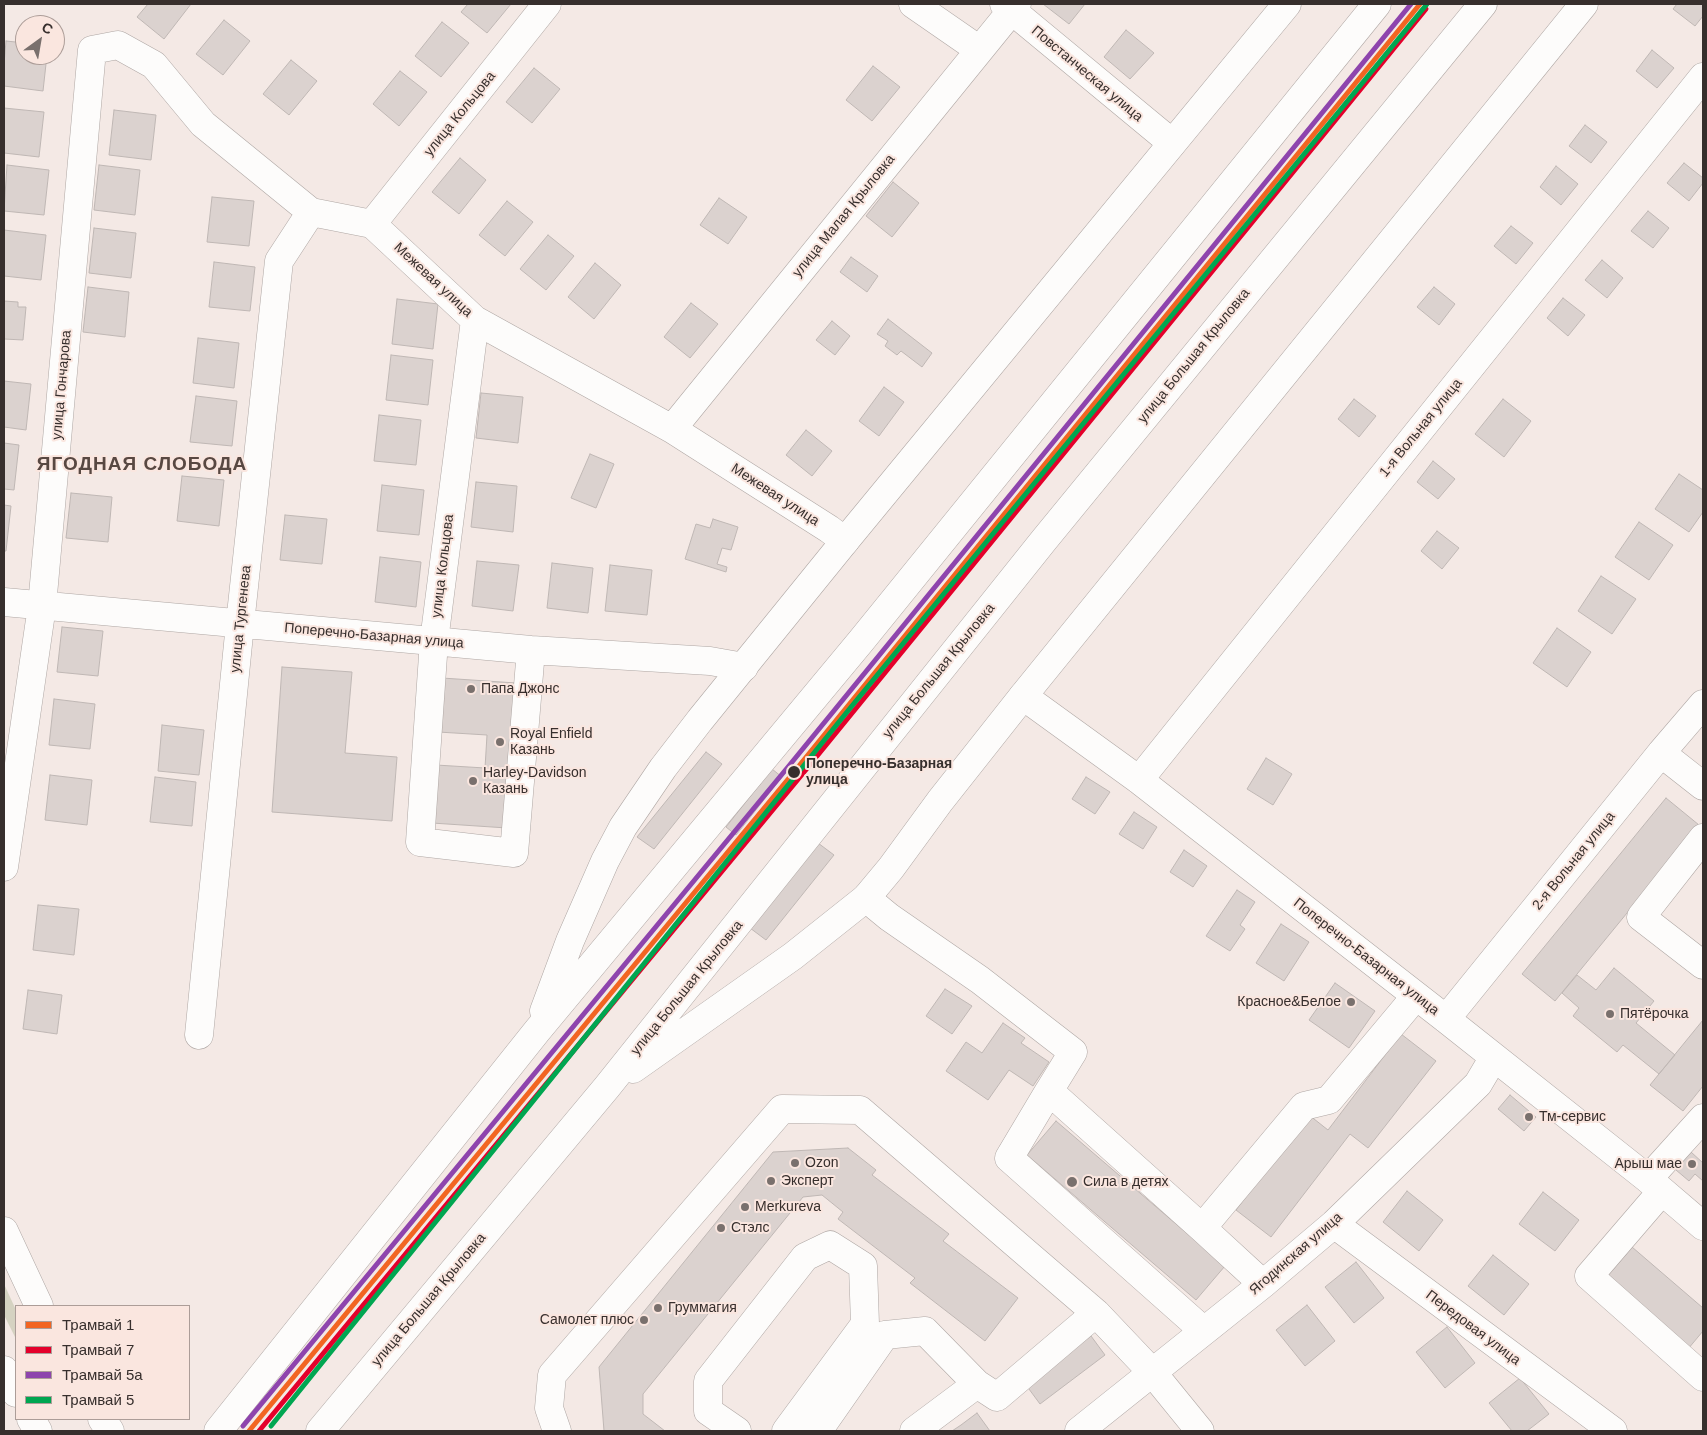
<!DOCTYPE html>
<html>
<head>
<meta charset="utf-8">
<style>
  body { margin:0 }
  #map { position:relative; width:1707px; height:1435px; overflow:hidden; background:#f4e9e5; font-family:Arial,sans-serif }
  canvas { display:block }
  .frame { position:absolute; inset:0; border:5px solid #372f2d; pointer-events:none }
  .legend { position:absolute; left:15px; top:1305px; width:175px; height:115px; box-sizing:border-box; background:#fae6df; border:1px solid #ac9d98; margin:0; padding:6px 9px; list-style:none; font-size:15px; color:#372f2d }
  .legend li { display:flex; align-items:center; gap:10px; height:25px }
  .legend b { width:25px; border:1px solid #ac9d98 }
  .north { position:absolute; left:15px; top:15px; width:50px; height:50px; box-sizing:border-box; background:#fae6df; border:1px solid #ac9d98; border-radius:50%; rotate:32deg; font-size:14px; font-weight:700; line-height:20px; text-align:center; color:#372f2d }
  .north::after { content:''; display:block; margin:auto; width:18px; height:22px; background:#79706d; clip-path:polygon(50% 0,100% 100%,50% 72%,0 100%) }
</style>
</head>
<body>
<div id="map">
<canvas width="1707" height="1435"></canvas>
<div class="frame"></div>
<ul class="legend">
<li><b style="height:6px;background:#f26522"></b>Трамвай 1</li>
<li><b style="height:6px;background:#e4002b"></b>Трамвай 7</li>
<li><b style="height:6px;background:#8e44ad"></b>Трамвай 5а</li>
<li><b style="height:6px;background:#00a651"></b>Трамвай 5</li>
</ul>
<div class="north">С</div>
</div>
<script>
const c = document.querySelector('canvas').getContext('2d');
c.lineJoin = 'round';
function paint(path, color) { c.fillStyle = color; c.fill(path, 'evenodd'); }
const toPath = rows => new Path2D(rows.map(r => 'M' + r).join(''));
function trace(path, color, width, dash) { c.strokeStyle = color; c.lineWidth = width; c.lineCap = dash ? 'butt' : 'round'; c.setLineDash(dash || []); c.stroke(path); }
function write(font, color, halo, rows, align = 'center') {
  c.font = font + ' Arial,sans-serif'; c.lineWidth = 4; c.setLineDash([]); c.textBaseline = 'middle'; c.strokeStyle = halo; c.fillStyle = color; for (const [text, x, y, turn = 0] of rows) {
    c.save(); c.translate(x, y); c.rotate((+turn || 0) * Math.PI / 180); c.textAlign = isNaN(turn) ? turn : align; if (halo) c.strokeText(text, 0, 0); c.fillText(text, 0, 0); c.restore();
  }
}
const green = toPath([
  [4,1284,16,1310,16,1339,4,1315]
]);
const building = toPath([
  [148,4,191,4,164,39,137,17,148,4],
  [468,4,511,4,487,33,461,12,468,4],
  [1043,4,1085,4,1069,24,1043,4],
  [1677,4,1703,4,1703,16,1695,26,1673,9,1677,4],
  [224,20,250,41,223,75,196,54,224,20],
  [442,22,469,43,441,77,415,56,442,22],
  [1126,30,1154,53,1130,79,1104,57,1126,30],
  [6,41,25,43,25,55,47,55,43,91,4,86,4,64,6,41],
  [1652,50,1674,68,1657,88,1636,71,1652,50],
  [291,60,317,81,289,115,263,94,291,60],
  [873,66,900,87,872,121,846,100,873,66],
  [534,68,560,89,532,123,506,102,534,68],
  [400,71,427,92,399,126,373,104,400,71],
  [4,108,44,112,39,157,4,153,4,108],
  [114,110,156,115,151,160,109,155,114,110],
  [1585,125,1607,142,1591,163,1569,146,1585,125],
  [460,158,486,180,459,214,432,192,460,158],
  [1684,163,1703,178,1703,183,1689,201,1667,183,1684,163],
  [7,165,49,170,44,215,4,211,7,165],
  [99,165,140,170,135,215,94,210,99,165],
  [1556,166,1578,184,1561,205,1540,187,1556,166],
  [893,182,919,203,892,237,866,216,893,182],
  [212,197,254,201,249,246,207,242,212,197],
  [719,198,747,217,728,244,700,225,719,198],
  [507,201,533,222,505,256,479,235,507,201],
  [1648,211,1669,228,1653,248,1631,231,1648,211],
  [1511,226,1533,243,1516,264,1494,246,1511,226],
  [94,228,136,233,131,278,89,273,94,228],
  [4,230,46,235,41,280,4,276,4,230],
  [548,235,574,256,546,290,520,269,548,235],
  [851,257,878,276,867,292,840,272,851,257],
  [1602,260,1623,278,1607,298,1585,280,1602,260],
  [214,262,255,267,250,311,209,307,214,262],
  [595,263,621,285,594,319,568,297,595,263],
  [88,287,129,292,125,337,83,332,88,287],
  [1434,287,1455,304,1439,325,1417,307,1434,287],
  [1563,298,1585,315,1568,336,1547,318,1563,298],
  [397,299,438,304,433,349,392,344,397,299],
  [4,301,18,302,18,307,26,307,23,340,4,339,4,301],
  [691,303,718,324,690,358,664,337,691,303],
  [888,319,932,353,922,367,901,351,897,355,885,346,888,341,877,334,888,319],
  [832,321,850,336,835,355,816,340,832,321],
  [198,338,239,343,234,388,193,383,198,338],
  [391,355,433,360,428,405,386,400,391,355],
  [4,381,31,384,26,430,4,427,4,381],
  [884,387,904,402,879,436,859,421,884,387],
  [481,393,523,397,518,443,476,438,481,393],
  [196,396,237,401,232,446,190,442,196,396],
  [1354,399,1376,416,1359,437,1338,419,1354,399],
  [1503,399,1531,421,1504,457,1475,434,1503,399],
  [379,415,421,420,416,465,374,461,379,415],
  [806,430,832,451,812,476,786,455,806,430],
  [4,443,19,445,14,490,4,489,4,443],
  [590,454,614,464,596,508,571,498,590,454],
  [1433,461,1455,479,1438,499,1417,482,1433,461],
  [1679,474,1703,490,1703,512,1689,532,1655,509,1679,474],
  [182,476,224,480,219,526,177,521,182,476],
  [476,482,517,486,513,532,471,527,476,482],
  [382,485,424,490,419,535,377,531,382,485],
  [71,493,112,497,108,542,66,538,71,493],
  [4,505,11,506,6,551,4,551,4,505],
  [285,515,327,519,322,564,280,560,285,515],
  [713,519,738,527,731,550,722,548,717,564,727,567,726,572,685,559,696,524,710,528,713,519],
  [1639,522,1673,545,1649,580,1615,557,1639,522],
  [1437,531,1459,548,1442,569,1421,551,1437,531],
  [380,557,421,562,416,607,375,602,380,557],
  [477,561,519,565,513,611,472,606,477,561],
  [552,563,593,568,588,613,547,608,552,563],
  [610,565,652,570,647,615,605,611,610,565],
  [1601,576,1636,599,1612,634,1578,611,1601,576],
  [62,627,103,631,98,676,57,672,62,627],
  [1557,628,1591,652,1567,687,1533,663,1557,628],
  [282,667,352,672,345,753,397,757,392,821,272,812,282,667],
  [442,678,516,683,507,828,432,823,436,765,485,768,487,735,438,732,442,678],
  [54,699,95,704,90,749,49,745,54,699],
  [162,725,204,730,199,775,158,771,162,725],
  [706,752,722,764,654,849,637,837,706,752],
  [1266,758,1292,774,1273,805,1247,789,1266,758],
  [772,769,782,777,736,835,726,827,772,769],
  [50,775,92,780,87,825,45,820,50,775],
  [155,777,196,782,192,826,150,822,155,777],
  [1086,777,1110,792,1095,814,1072,799,1086,777],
  [1666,798,1699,825,1555,1001,1522,974,1666,798],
  [1134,812,1157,827,1143,849,1119,834,1134,812],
  [818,843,834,855,766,940,750,928,818,843],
  [1184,850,1207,866,1193,887,1170,872,1184,850],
  [1237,890,1255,902,1240,925,1245,929,1230,951,1206,936,1237,890],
  [38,905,79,909,74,955,33,950,38,905],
  [1281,924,1309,942,1284,981,1256,963,1281,924],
  [1614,968,1654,1001,1636,1023,1675,1055,1659,1074,1623,1045,1617,1052,1573,1016,1579,1008,1562,993,1577,975,1596,990,1614,968],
  [1335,983,1375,1011,1349,1048,1309,1020,1335,983],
  [945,989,972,1006,952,1034,926,1016,945,989],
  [28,990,62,995,57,1034,23,1029,28,990],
  [1703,1020,1703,1086,1683,1111,1650,1085,1703,1020],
  [1003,1023,1025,1038,1021,1043,1049,1062,1033,1086,1009,1070,988,1100,946,1071,966,1042,982,1053,1003,1023],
  [1401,1034,1436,1061,1368,1148,1350,1134,1271,1237,1236,1210,1309,1115,1328,1130,1401,1034],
  [1510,1095,1536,1117,1524,1131,1498,1109,1510,1095],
  [1056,1121,1225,1266,1196,1300,1027,1155,1056,1121],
  [848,1148,876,1170,872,1175,949,1234,943,1241,1018,1298,985,1341,910,1283,915,1278,838,1219,843,1212,822,1195,803,1197,643,1394,643,1414,665,1431,604,1431,599,1367,773,1152,848,1148],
  [1691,1152,1703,1163,1703,1181,1695,1174,1689,1181,1676,1170,1691,1152],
  [1407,1191,1443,1220,1419,1251,1383,1222,1407,1191],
  [1543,1192,1579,1220,1555,1251,1519,1224,1543,1192],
  [1632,1247,1703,1308,1703,1331,1688,1349,1605,1279,1632,1247],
  [1493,1255,1529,1284,1504,1315,1468,1286,1493,1255],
  [1356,1262,1384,1298,1354,1323,1325,1287,1356,1262],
  [1307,1305,1335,1341,1305,1366,1276,1330,1307,1305],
  [1447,1327,1475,1363,1445,1388,1416,1352,1447,1327],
  [1091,1336,1105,1355,1040,1404,1026,1385,1091,1336],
  [1520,1378,1549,1414,1527,1431,1512,1431,1489,1403,1520,1378],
  [977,1413,990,1431,952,1431,961,1425,977,1413]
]);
const minor = toPath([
  [913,4,978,49],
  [1004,4,1172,143],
  [372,224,547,4],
  [475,320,434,641,420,842,514,853,531,650],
  [672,429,1017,4],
  [4,602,531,650,710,661,744,667],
  [1023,696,1139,780,1446,1019,1648,1179,1703,1226],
  [1661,753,1703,786],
  [1139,780,1703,77],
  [1703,838,1641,917,1703,965],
  [4,867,42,606,92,50,118,45,154,65,203,124,311,212,372,224,475,320,672,429,829,529,845,541],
  [866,898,889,917,980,980,1073,1052,1049,1091,1202,1228,1263,1284],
  [1446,1019,1661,753,1703,704],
  [199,1035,240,624,279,261,311,212],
  [1049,1091,1009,1158,1204,1331],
  [1648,1179,1703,1118],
  [1662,1191,1589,1276,1703,1377],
  [1334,1224,1613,1431],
  [1202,1228,1304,1106,1329,1100,1416,996],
  [557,1431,549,1408,552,1375,782,1109,860,1110,1096,1313,1152,1372,1200,1431],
  [737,1431,708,1411,708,1381,805,1257,830,1245,863,1266,865,1324,786,1431],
  [818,1431,885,1335,925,1331,977,1384,997,1397,1096,1313],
  [914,1431,977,1384],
  [1079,1431,1263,1284,1334,1224,1478,1084,1494,1057]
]);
const major = toPath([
  [544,1011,570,941,605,861,623,827,663,768,700,720,845,541,1287,4],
  [633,1069,793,956,866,898,891,868,940,801,1023,696,1584,4],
  [4,1231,39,1306],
  [4,1370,16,1393],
  [31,1419,38,1431],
  [102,1419,110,1431],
  [218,1431,537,1031,861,641,1377,4],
  [320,1431,607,1087,1044,540,1483,4]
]);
const tram1 = toPath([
  [249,1431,794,772,1420,4]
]);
const tram2 = toPath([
  [259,1431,800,777,1426,9]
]);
const tram3 = toPath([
  [243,1426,788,767,1411,4]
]);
const tram4 = toPath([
  [271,1426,847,712,1427,4]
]);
const markers = [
  [471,689,5,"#79706d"],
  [500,742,5,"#79706d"],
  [794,772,7,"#372f2d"],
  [473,781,5,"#79706d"],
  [1351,1002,5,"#79706d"],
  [1610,1014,5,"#79706d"],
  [1529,1117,5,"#79706d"],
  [795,1163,5,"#79706d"],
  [1692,1164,5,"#79706d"],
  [771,1181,5,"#79706d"],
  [1072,1182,6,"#79706d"],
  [745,1207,5,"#79706d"],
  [721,1228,5,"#79706d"],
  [658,1308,5,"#79706d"],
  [644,1320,5,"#79706d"]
];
const streetNames = [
  ["Повстанческая улица",1087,74,40],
  ["улица Кольцова",460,114,-51],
  ["улица Малая Крыловка",844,216,-51],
  ["Межевая улица",433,280,43],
  ["улица Большая Крыловка",1194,356,-51],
  ["улица Гончарова",62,385,-85],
  ["1-я Вольная улица",1421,428,-51],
  ["Межевая улица",775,495,33],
  ["улица Кольцова",443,566,-83],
  ["улица Тургенева",241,619,-84],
  ["Поперечно-Базарная улица",374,636,5],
  ["улица Большая Крыловка",939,671,-51],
  ["2-я Вольная улица",1574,861,-51],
  ["Поперечно-Базарная улица",1366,957,38],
  ["улица Большая Крыловка",687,988,-51],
  ["Ягодинская улица",1296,1254,-41],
  ["улица Большая Крыловка",429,1300,-50],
  ["Передовая улица",1473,1328,37]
];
const poiNames = [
  ["Папа Джонс",481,689],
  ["Royal Enfield",510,734],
  ["Казань",510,750],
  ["Harley-Davidson",483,773],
  ["Казань",483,789],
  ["Красное&Белое",1341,1002,"right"],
  ["Пятёрочка",1620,1014],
  ["Тм-сервис",1539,1117],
  ["Ozon",805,1163],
  ["Арыш мае",1682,1164,"right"],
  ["Эксперт",781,1181],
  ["Сила в детях",1083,1182],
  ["Merkureva",755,1207],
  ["Стэлс",731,1228],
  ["Груммагия",668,1308],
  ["Самолет плюс",634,1320,"right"]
];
const stopNames = [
  ["Поперечно-Базарная",806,764],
  ["улица",806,780]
];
const districtNames = [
  ["ЯГОДНАЯ СЛОБОДА",142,465]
];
paint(green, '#d5d2c1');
paint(building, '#dbd2cf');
trace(building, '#bfb7b4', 1);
trace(minor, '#aea6a3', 29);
trace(major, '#aea6a3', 29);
trace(minor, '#fdfcfb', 28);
trace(major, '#fdfcfb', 28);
trace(tram1, '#f26522', 5);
trace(tram2, '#e4002b', 5);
trace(tram3, '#8e44ad', 5);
trace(tram4, '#00a651', 5);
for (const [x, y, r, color] of markers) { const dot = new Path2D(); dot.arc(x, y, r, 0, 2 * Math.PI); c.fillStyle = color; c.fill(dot); trace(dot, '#fae6df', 2); }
write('14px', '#372f2d', '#fae6df', streetNames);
write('14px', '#372f2d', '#fae6df', poiNames, 'left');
write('bold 14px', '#372f2d', '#fae6df', stopNames, 'left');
c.letterSpacing = '1px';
write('bold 19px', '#584842', '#fae6df', districtNames);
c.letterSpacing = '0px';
</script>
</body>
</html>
